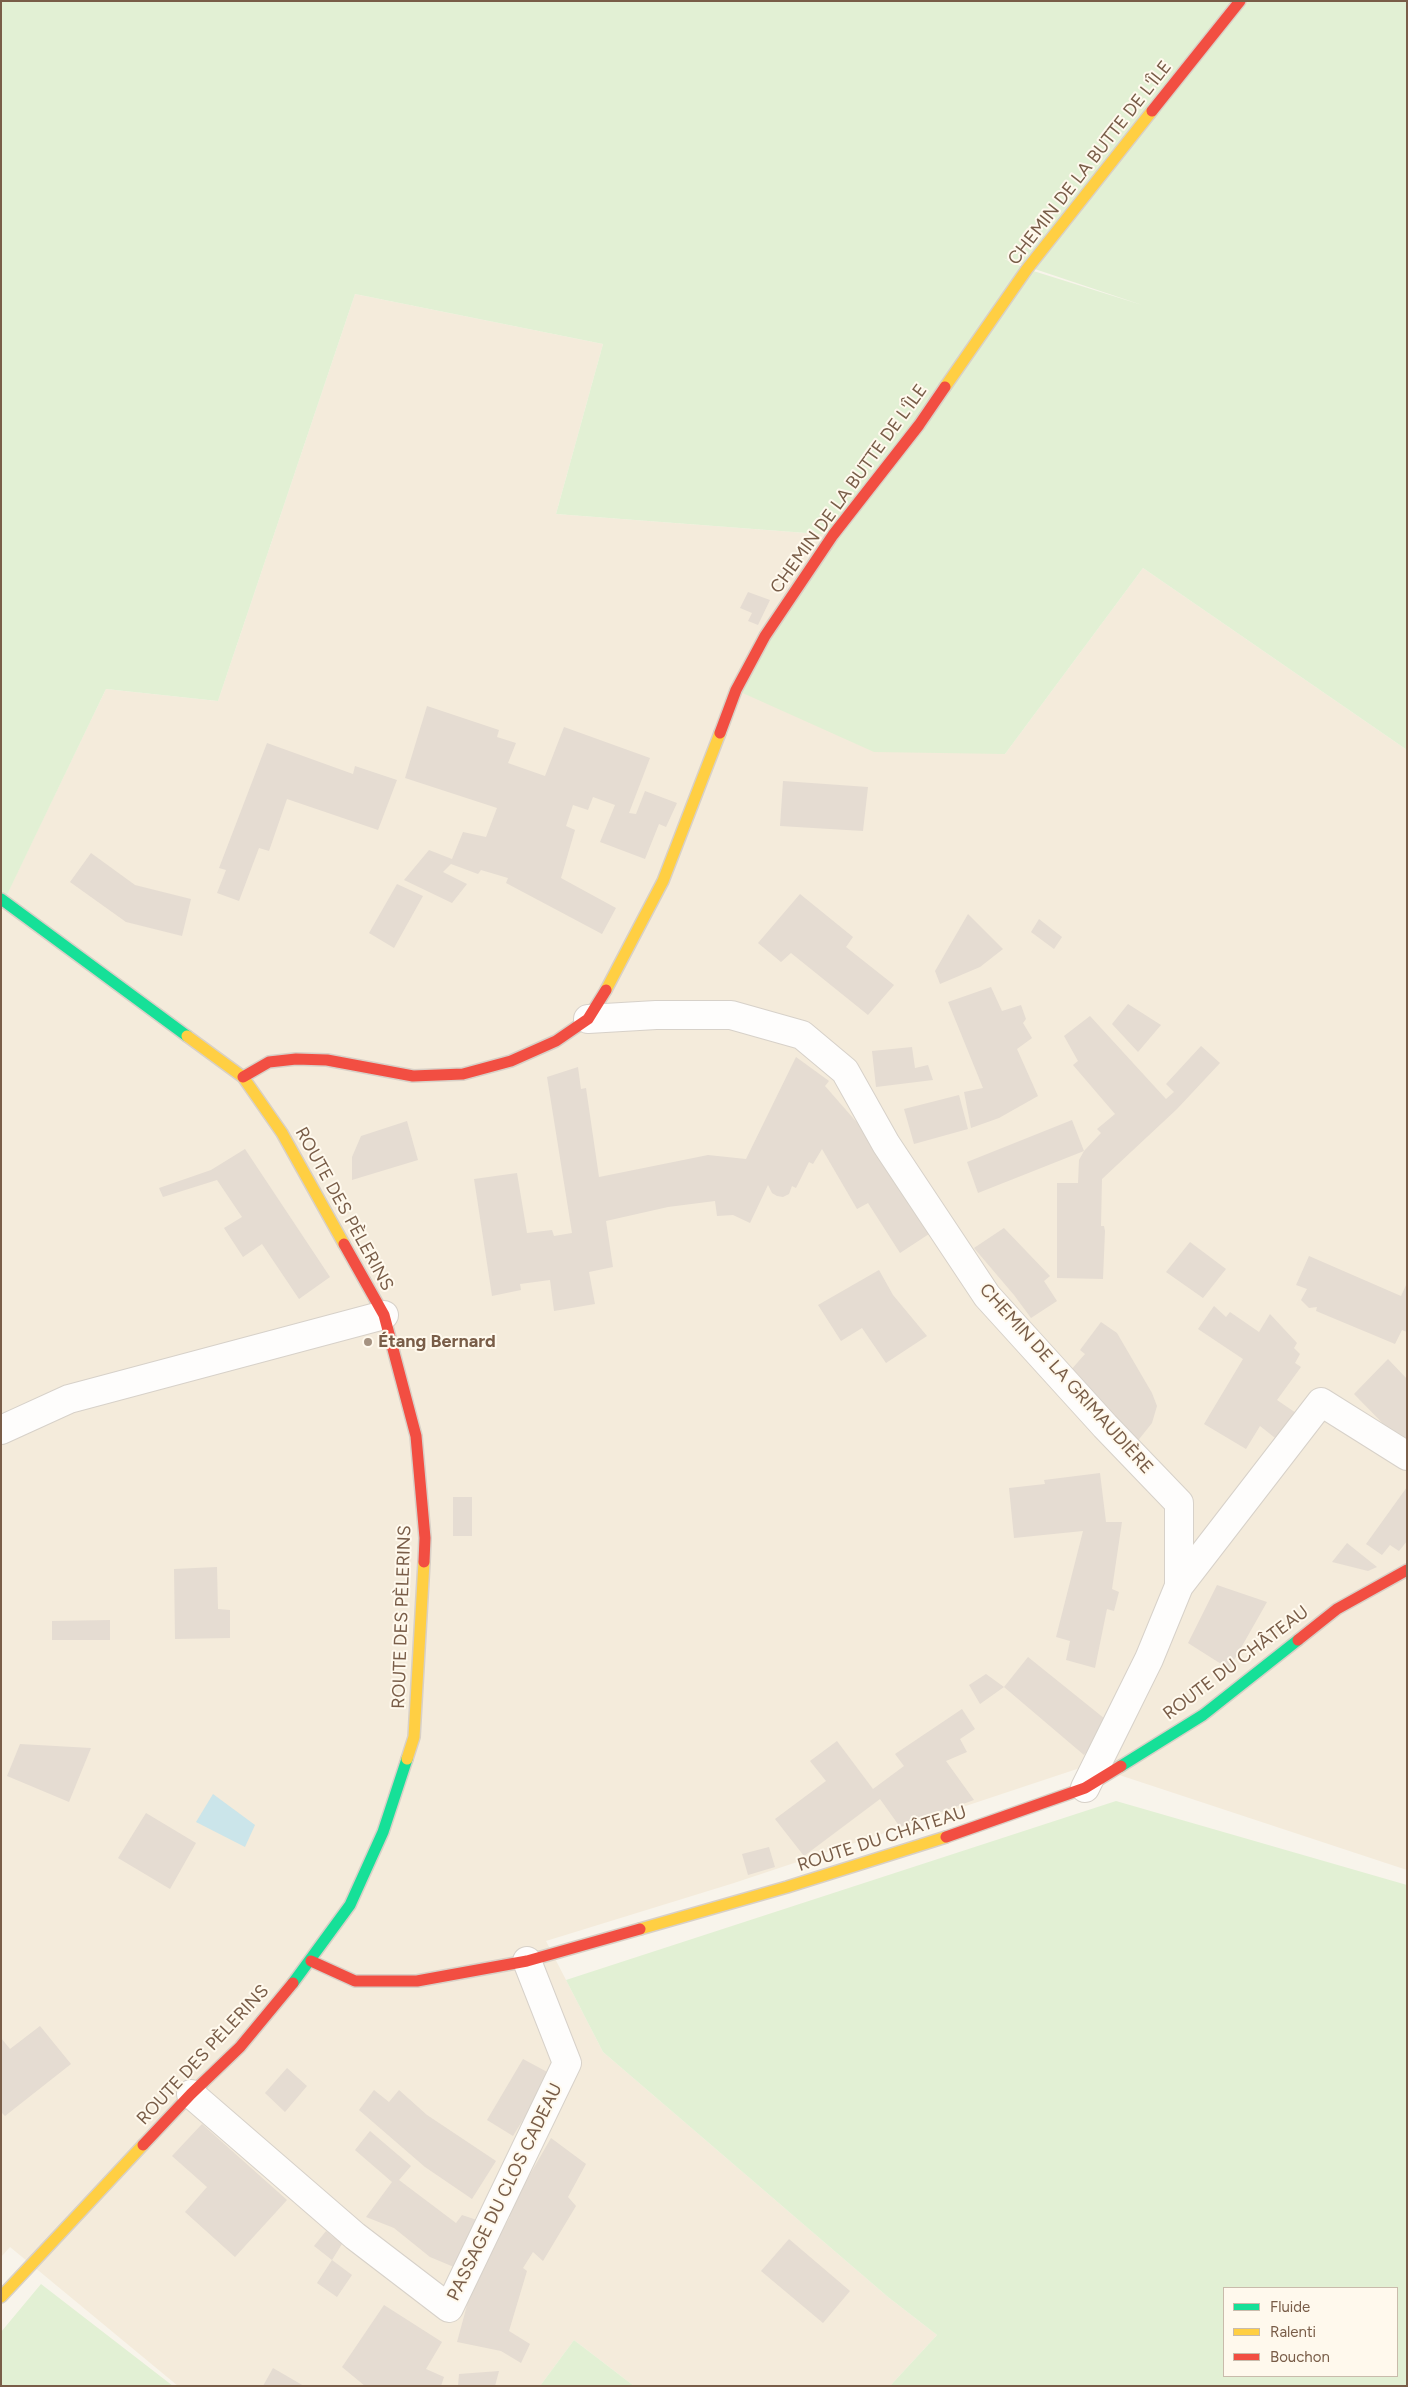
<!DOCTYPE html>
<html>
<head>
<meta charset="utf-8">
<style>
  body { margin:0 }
  #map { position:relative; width:1408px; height:2387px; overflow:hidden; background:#f8f4eb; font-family:Figtree,sans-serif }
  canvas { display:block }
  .frame { position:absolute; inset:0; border:2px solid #795d48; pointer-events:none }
  .legend { position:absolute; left:1223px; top:2287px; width:175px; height:90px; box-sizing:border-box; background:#fff9ed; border:1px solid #c9bbab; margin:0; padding:6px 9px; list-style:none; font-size:15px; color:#795d48 }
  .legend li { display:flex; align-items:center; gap:10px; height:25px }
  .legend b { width:25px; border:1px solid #c9bbab }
</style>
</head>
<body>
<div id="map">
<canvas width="1408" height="2387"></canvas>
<div class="frame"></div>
<ul class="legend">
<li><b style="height:6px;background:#16e098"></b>Fluide</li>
<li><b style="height:6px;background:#ffcf43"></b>Ralenti</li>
<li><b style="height:6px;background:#f24e42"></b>Bouchon</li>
</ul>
</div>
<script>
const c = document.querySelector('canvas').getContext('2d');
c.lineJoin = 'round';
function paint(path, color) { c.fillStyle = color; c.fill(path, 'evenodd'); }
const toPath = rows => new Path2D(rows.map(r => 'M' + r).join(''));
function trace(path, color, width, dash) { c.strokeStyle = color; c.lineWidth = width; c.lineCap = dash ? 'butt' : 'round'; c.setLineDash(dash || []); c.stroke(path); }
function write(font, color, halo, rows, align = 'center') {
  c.font = font + ' Figtree,sans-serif'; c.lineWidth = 4; c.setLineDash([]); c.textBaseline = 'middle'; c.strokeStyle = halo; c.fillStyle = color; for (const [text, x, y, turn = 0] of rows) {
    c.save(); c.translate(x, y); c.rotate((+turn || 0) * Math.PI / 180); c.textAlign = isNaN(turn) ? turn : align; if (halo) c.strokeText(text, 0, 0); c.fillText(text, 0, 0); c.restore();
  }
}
const residential = toPath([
  [355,294,603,344,556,514,833,535,1005,754,1143,568,1407,750,1407,1870,1089,1765,734,1883,546,1941,603,2052,888,2297,937,2335,890,2386,634,2386,574,2340,540,2386,178,2386,10,2247,1,2257,1,899,4,900,106,689,218,701]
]);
const green = toPath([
  [1,1,1407,1,1407,750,1143,568,1005,754,874,752,736,690,833,535,556,514,603,344,355,294,218,701,106,689,4,901,1,899],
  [1002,258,1142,305,1027,269],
  [1116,1801,1407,1885,1407,2386,890,2386,937,2335,888,2297,603,2052,566,1980],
  [1397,2288,1397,2376,1224,2376,1224,2288],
  [41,2284,173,2386,1,2386,1,2332],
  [574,2340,634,2386,540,2386]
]);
const water = toPath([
  [213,1794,255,1825,245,1847,196,1822]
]);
const building = toPath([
  [748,592,770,600,758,625,748,621,752,613,740,608],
  [427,706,499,730,497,737,516,743,508,763,545,776,564,727,650,758,629,813,636,814,645,791,677,803,666,827,659,824,645,859,600,842,615,805,593,797,588,810,573,805,566,826,575,830,561,878,616,908,602,934,506,883,508,878,481,870,478,874,451,864,443,872,467,884,452,903,404,880,429,850,452,859,463,832,486,837,497,808,405,778],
  [267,743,353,774,355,766,397,780,378,830,287,799,269,851,259,848,239,901,217,893,226,870,219,868],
  [783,781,868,787,863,831,780,826],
  [91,853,135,885,191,899,182,936,126,922,70,882],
  [397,884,423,896,394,948,369,933],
  [800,894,853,937,846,947,894,985,868,1015,791,953,781,962,758,943],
  [968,914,1003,949,980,967,940,984,935,971],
  [1039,919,1062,937,1054,949,1031,932],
  [991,987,1002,1011,1021,1005,1026,1019,1023,1023,1032,1038,1017,1049,1038,1096,999,1118,971,1128,964,1092,983,1088,948,1002],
  [1128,1004,1161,1025,1138,1052,1112,1024],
  [1090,1016,1166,1099,1174,1092,1166,1084,1201,1046,1220,1063,1177,1109,1102,1179,1101,1226,1104,1226,1105,1231,1103,1279,1057,1278,1057,1183,1078,1183,1079,1160,1084,1151,1101,1133,1097,1129,1115,1114,1073,1065,1078,1061,1064,1036],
  [912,1047,915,1068,928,1065,933,1080,876,1087,872,1051],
  [796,1057,829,1081,825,1086,867,1134,896,1184,929,1234,900,1253,868,1203,857,1209,822,1149,813,1164,809,1162,796,1188,792,1186,789,1194,783,1197,777,1196,772,1193,768,1185,750,1223,733,1215,717,1216,715,1201,668,1207,606,1221,613,1267,589,1272,595,1304,554,1311,550,1280,520,1284,521,1290,492,1296,474,1179,517,1173,527,1233,552,1230,554,1236,572,1233,547,1077,578,1067,581,1089,586,1088,599,1177,708,1155,746,1159],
  [959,1095,968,1129,914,1144,904,1109],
  [1072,1120,1084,1151,978,1193,967,1162],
  [407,1121,418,1160,352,1180,352,1157,361,1136],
  [245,1149,330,1277,299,1299,262,1244,243,1257,224,1228,242,1217,217,1180,163,1197,159,1188,211,1170],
  [1004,1228,1050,1276,1044,1281,1057,1301,1031,1318,1014,1295,974,1248],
  [1190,1242,1226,1269,1203,1298,1166,1272],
  [1309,1256,1401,1296,1407,1283,1407,1332,1402,1330,1395,1344,1316,1311,1317,1307,1309,1308,1301,1300,1307,1289,1296,1285],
  [879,1270,893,1295,927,1336,886,1363,862,1328,841,1341,818,1305],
  [1214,1306,1226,1317,1230,1312,1259,1332,1270,1314,1297,1343,1294,1348,1300,1354,1295,1363,1301,1367,1277,1400,1296,1413,1279,1441,1260,1426,1246,1449,1204,1424,1243,1359,1198,1329],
  [1101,1322,1117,1333,1152,1393,1157,1406,1152,1423,1136,1443,1070,1371,1085,1354,1080,1350],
  [1388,1359,1407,1379,1407,1448,1354,1394],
  [1100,1473,1106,1522,1122,1522,1112,1589,1119,1592,1114,1611,1107,1609,1095,1668,1066,1660,1070,1641,1056,1637,1083,1531,1014,1538,1009,1488,1045,1484,1044,1480],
  [1407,1487,1407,1541,1399,1551,1390,1545,1382,1555,1366,1544],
  [453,1497,472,1497,472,1536,453,1536],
  [1347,1543,1377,1567,1368,1571,1332,1562],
  [217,1567,218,1609,230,1610,230,1638,175,1639,174,1569],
  [1217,1585,1267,1602,1229,1669,1188,1643],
  [110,1620,110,1640,52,1640,52,1621],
  [1028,1657,1110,1723,1084,1755,1004,1687],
  [986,1674,1004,1687,980,1704,969,1685],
  [962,1709,975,1729,960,1739,967,1752,946,1761,974,1800,900,1827,880,1799,804,1856,775,1819,826,1781,810,1761,837,1741,873,1789,904,1766,895,1754],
  [20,1744,91,1748,69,1802,7,1776],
  [146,1813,196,1843,170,1889,118,1858],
  [769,1847,775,1867,748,1875,742,1854],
  [40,2026,71,2064,5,2116,1,2112,1,2038,10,2049],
  [523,2059,551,2074,513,2136,487,2120],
  [287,2068,307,2086,285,2112,265,2093],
  [374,2090,389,2102,399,2090,427,2115,496,2161,472,2199,425,2167,359,2110],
  [202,2124,287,2200,235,2257,185,2212,207,2187,172,2156],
  [370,2131,411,2166,399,2180,456,2223,462,2215,483,2222,461,2270,430,2257,394,2228,366,2217,392,2182,355,2150],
  [551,2138,586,2164,568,2197,576,2206,543,2261,533,2252,523,2268,527,2271,509,2331,530,2344,521,2363,501,2351,457,2342,473,2283,510,2217,506,2216],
  [326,2231,342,2244,332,2260,314,2246],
  [789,2239,850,2291,823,2323,761,2271],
  [332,2260,352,2275,337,2297,317,2283],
  [384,2305,442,2342,426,2369,444,2377,441,2386,365,2386,342,2367],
  [273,2368,304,2386,263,2386],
  [499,2371,495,2386,458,2386,459,2374]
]);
const street = toPath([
  [588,1019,656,1015,731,1015,802,1035,845,1071,886,1144,987,1296,1105,1426,1179,1503,1179,1586,1149,1659,1085,1788],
  [1,1430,69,1399,384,1315],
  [1179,1586,1321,1402,1407,1456],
  [191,2094,355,2236,449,2308,567,2063,527,1961]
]);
const fast = toPath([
  [1,899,187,1036],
  [1121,1766,1203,1715,1298,1640],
  [293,1983,350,1905,383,1832,407,1759]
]);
const slow = toPath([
  [945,387,1027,269,1152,111],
  [606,990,663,881,720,733],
  [187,1036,243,1077,282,1133,344,1244],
  [407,1759,414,1737,424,1562],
  [640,1929,787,1887,946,1837],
  [1,2297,143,2145]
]);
const jam = toPath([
  [1152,111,1240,1],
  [720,733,736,690,765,636,833,535,919,425,945,387],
  [243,1077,269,1062,296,1059,327,1060,413,1076,463,1074,511,1061,556,1041,588,1019,606,990],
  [344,1244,384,1315,416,1436,425,1538,424,1562],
  [1298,1640,1337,1609,1407,1570],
  [946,1837,1085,1788,1121,1766],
  [311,1961,355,1981,417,1981,527,1961,640,1929],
  [143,2145,191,2094,240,2047,293,1983]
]);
const markers = [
  [368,1342,5,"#a59281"]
];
const streetNames = [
  ["CHEMIN DE LA BUTTE DE L'ÎLE",1090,163,-52],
  ["CHEMIN DE LA BUTTE DE L'ÎLE",849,489,-54],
  ["ROUTE DES PÈLERINS",344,1209,61],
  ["CHEMIN DE LA GRIMAUDIÈRE",1066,1379,48],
  ["ROUTE DES PÈLERINS",402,1617,-88],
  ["ROUTE DU CHÂTEAU",1236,1663,-37],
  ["ROUTE DU CHÂTEAU",882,1839,-18],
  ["ROUTE DES PÈLERINS",203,2055,-47],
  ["PASSAGE DU CLOS CADEAU",505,2192,-64]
];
const poiNames = [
  ["Étang Bernard",378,1342]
];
paint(residential, '#f4ebdb');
paint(green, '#e2f0d4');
paint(water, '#cbe5ea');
paint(building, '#e5dcd2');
trace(street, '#d7d1c9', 30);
trace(fast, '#d8d0c7', 14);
trace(slow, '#d8d0c7', 14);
trace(jam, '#d8d0c7', 14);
trace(street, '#fefdfc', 28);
trace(fast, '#16e098', 11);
trace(slow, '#ffcf43', 11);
trace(jam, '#f24e42', 11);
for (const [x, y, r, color] of markers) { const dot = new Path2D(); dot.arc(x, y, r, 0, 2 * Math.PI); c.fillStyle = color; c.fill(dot); trace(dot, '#fff9ed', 2); }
write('18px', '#795d48', '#fff9ed', streetNames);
write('bold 18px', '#795d48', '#fff9ed', poiNames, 'left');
</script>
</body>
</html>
